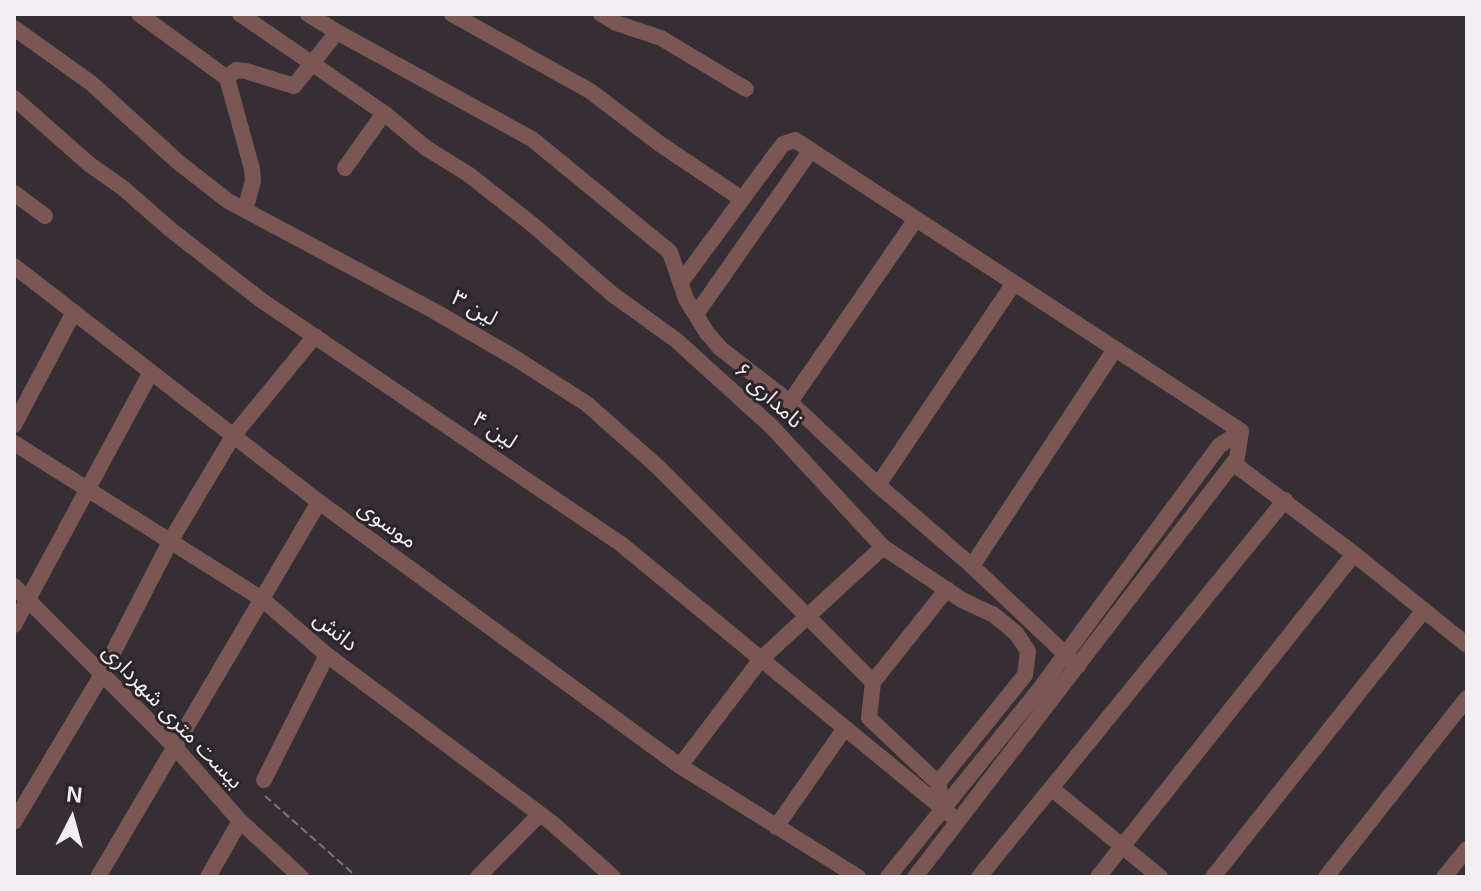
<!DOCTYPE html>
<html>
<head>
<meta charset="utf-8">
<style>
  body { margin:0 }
  #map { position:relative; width:1481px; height:891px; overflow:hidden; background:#352e35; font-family:Arial,sans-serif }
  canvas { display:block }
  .frame { position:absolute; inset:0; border:16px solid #f1edf1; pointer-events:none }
  .north { position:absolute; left:32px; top:779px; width:80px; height:80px; -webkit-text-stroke:6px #2b242b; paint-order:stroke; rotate:6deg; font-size:22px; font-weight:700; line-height:32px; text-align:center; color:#f1edf1 }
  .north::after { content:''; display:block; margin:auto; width:28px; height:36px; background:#f1edf1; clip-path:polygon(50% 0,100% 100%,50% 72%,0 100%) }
</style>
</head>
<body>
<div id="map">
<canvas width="1481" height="891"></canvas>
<div class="frame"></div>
<div class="north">N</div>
</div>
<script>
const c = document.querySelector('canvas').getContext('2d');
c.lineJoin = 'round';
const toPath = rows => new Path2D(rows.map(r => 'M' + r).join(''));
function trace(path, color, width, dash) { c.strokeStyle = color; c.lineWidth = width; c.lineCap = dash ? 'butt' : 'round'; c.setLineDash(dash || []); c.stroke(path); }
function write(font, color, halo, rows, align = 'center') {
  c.font = font + ' Arial,"Noto Sans Arabic",sans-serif'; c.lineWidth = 6; c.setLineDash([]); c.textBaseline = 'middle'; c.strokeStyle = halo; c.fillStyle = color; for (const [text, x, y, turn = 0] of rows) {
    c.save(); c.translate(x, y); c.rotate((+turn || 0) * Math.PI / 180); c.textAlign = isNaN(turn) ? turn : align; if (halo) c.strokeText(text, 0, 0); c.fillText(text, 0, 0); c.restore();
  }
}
const path = toPath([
  [265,796,357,877]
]);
const minor = toPath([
  [139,14,227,78,252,169,253,181,245,210],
  [240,14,384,113,426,148,468,174,533,225,612,294,676,340,772,427,883,547,962,600,994,615,1016,633,1028,651,1025,675,938,783,944,809],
  [308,14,337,32,532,139,670,252,686,299,707,333,721,349,790,402,878,485,972,566,1078,666],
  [452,14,590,91,660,144,742,199],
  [601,14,616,23,661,38,746,89],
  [14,28,91,83,178,162,228,201,434,311,515,358,587,404,658,467,873,682],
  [227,78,236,70,246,71,294,86,337,32],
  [14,98,89,164,123,188,171,230,261,300,621,544,957,820],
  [345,168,384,113],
  [14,193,45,216],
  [14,266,319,502,680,766,858,877],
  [681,282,783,144,795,140,1241,431],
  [697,313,811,150],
  [790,402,916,219],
  [14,425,74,312],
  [14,443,262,599,327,655,552,823,613,877],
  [1233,463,1354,554,1467,645],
  [878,485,1014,283],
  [972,566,1115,349],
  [14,586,175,747,240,821,301,877],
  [14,625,151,372],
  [680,766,761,659,883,547],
  [264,780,327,655],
  [938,783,869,718,873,682,947,589],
  [1051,788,1160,877],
  [14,822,101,676,171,540,233,436,315,336],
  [776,827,845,728],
  [98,877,319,502],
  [208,877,240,821],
  [478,877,540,814],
  [888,877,1039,690,1219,446,1241,431],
  [915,877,1237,458,1241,431],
  [979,877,1285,500],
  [1098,877,1354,554],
  [1213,877,1424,610],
  [1326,877,1467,698],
  [1444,877,1467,849]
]);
const streetNames = [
  ["لین ۳",474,309,30],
  ["نامداری ۶",768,396,43],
  ["لین ۴",494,431,34],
  ["موسوی",387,525,36],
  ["دانش",335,632,39],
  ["بیست متری شهرداری",172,717,46]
];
trace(path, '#7d777d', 2, [8, 4]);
trace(minor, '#7b5754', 16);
write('22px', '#f1edf1', '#2b242b', streetNames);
</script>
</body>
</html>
